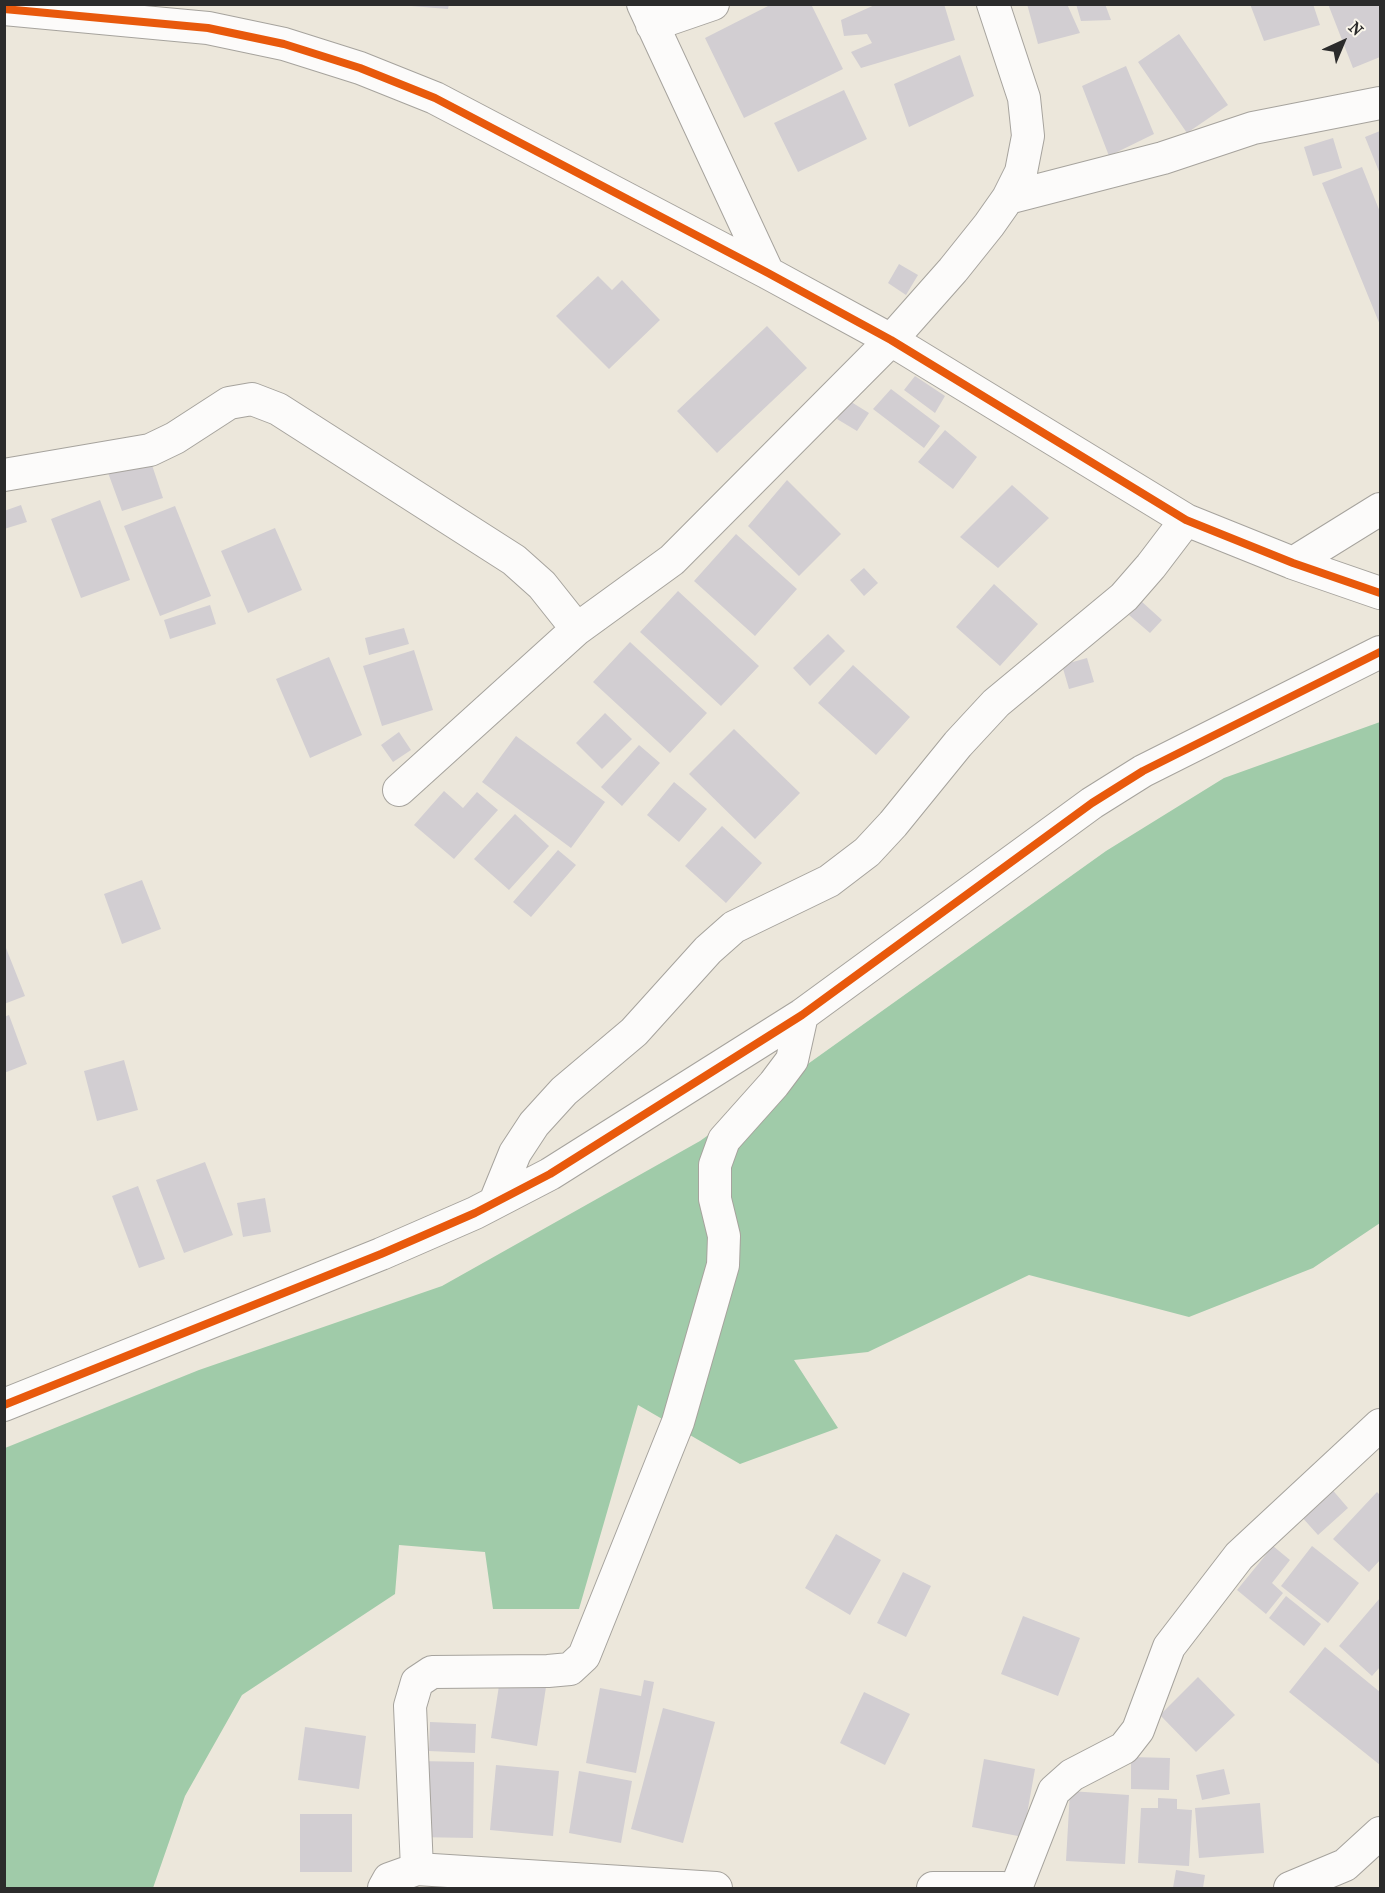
<!DOCTYPE html>
<html>
<head>
<meta charset="utf-8">
<style>
  body { margin:0 }
  #map { position:relative; width:1385px; height:1893px; overflow:hidden; background:#ece7db; font-family:"IM FELL French Canon",serif }
  canvas { display:block }
  .frame { position:absolute; inset:0; border:6px solid #2b2b2b; pointer-events:none }
  .north { position:absolute; left:1313px; top:12px; width:60px; height:60px; -webkit-text-stroke:4px #fbf7ec; paint-order:stroke; rotate:44deg; font-size:16px; font-weight:700; line-height:24px; text-align:center; color:#2b2b2b }
  .north::after { content:''; display:block; margin:auto; width:21px; height:27px; background:#2b2b2b; clip-path:polygon(50% 0,100% 100%,50% 72%,0 100%) }
</style>
</head>
<body>
<div id="map">
<canvas width="1385" height="1893"></canvas>
<div class="frame"></div>
<div class="north">N</div>
</div>
<script>
const c = document.querySelector('canvas').getContext('2d');
c.lineJoin = 'round';
function paint(path, color) { c.fillStyle = color; c.fill(path, 'evenodd'); }
const toPath = rows => new Path2D(rows.map(r => 'M' + r).join(''));
function trace(path, color, width, dash) { c.strokeStyle = color; c.lineWidth = width; c.lineCap = dash ? 'butt' : 'round'; c.setLineDash(dash || []); c.stroke(path); }
const forest = toPath([
  [1380,722,1380,1223,1313,1268,1189,1317,1029,1275,868,1352,794,1360,838,1428,740,1464,638,1405,579,1609,493,1609,485,1552,399,1545,395,1594,242,1695,185,1796,153,1888,5,1888,5,1448,199,1370,442,1286,700,1141,1106,851,1224,778]
]);
const building = toPath([
  [411,4,449,4,448,9,411,6],
  [772,4,811,4,843,69,744,118,705,38],
  [877,4,944,4,955,40,861,68,851,52,872,43,867,34,844,36,841,20],
  [1027,4,1067,4,1080,33,1038,44],
  [1076,4,1105,4,1111,20,1081,21],
  [1250,4,1313,4,1320,25,1264,41],
  [1328,4,1380,4,1380,57,1353,68],
  [1179,34,1228,105,1187,133,1138,62],
  [960,55,974,96,909,127,894,84],
  [1126,66,1154,134,1109,156,1082,86],
  [844,90,867,139,798,172,774,123],
  [1380,131,1380,174,1365,137],
  [1333,138,1342,168,1313,176,1304,147],
  [1362,167,1380,212,1380,325,1322,183],
  [899,264,918,275,906,295,888,283],
  [598,276,612,290,622,280,660,320,609,369,556,316],
  [767,326,807,368,717,453,677,411],
  [915,376,945,396,935,413,904,390],
  [891,389,940,426,924,448,873,409],
  [848,400,869,413,857,431,837,419],
  [945,430,977,457,953,489,918,462],
  [149,456,163,498,122,511,107,470],
  [787,480,841,534,799,576,748,526],
  [1012,485,1049,518,998,568,960,537],
  [100,500,130,580,81,598,51,519],
  [21,505,27,522,4,529,4,511],
  [175,506,211,596,160,616,124,526],
  [275,528,302,590,248,613,221,551],
  [736,534,797,589,755,636,694,581],
  [864,568,878,583,864,596,850,580],
  [994,584,1038,624,1000,666,956,627],
  [678,591,759,666,721,706,640,632],
  [1141,601,1162,620,1150,633,1129,615],
  [210,605,216,624,170,639,164,620],
  [404,628,409,644,369,655,365,638],
  [828,634,845,651,810,686,793,668],
  [630,642,707,713,670,753,593,682],
  [414,650,433,710,382,726,363,666],
  [329,657,362,735,310,758,276,679],
  [1087,658,1094,682,1069,689,1062,665],
  [853,665,910,717,876,755,818,703],
  [605,713,632,739,602,769,576,743],
  [734,729,800,793,755,839,689,774],
  [399,732,411,750,393,762,381,745],
  [516,736,605,802,571,848,482,782],
  [639,745,660,763,622,806,601,787],
  [674,782,707,809,679,842,647,815],
  [444,791,463,808,477,792,498,810,454,859,414,825],
  [515,814,549,846,509,890,474,859],
  [722,826,762,863,726,903,685,866],
  [558,850,576,865,531,917,513,902],
  [142,880,161,929,122,944,104,894],
  [4,943,25,996,4,1004],
  [9,1015,27,1064,4,1073,4,1017],
  [124,1060,138,1110,97,1121,84,1071],
  [205,1162,233,1235,184,1253,156,1180],
  [138,1186,165,1259,139,1268,112,1196],
  [265,1198,271,1232,243,1237,237,1203],
  [1330,1487,1348,1508,1318,1535,1300,1515],
  [1377,1492,1380,1495,1380,1560,1369,1572,1333,1539],
  [836,1534,881,1560,850,1615,805,1588],
  [1273,1546,1290,1560,1272,1583,1283,1593,1266,1614,1237,1590],
  [1312,1546,1359,1583,1328,1623,1281,1586],
  [903,1572,931,1586,906,1637,877,1623],
  [1286,1596,1321,1624,1304,1646,1269,1618],
  [1380,1598,1380,1667,1372,1676,1339,1646],
  [1023,1616,1080,1638,1058,1696,1001,1674],
  [1325,1647,1380,1692,1380,1765,1289,1692],
  [1198,1677,1235,1715,1196,1752,1160,1715],
  [500,1679,546,1687,537,1746,491,1738],
  [644,1680,654,1682,636,1773,586,1763,600,1688,641,1696],
  [864,1692,910,1714,885,1765,840,1743],
  [663,1708,715,1722,683,1843,631,1829],
  [430,1722,476,1724,475,1753,429,1751],
  [305,1727,366,1736,359,1789,298,1780],
  [1131,1757,1170,1758,1169,1790,1131,1789],
  [984,1759,1035,1769,1023,1837,972,1827],
  [416,1761,474,1762,473,1838,414,1837],
  [496,1765,559,1771,553,1836,490,1830],
  [1224,1769,1230,1794,1202,1800,1196,1775],
  [579,1771,632,1781,621,1843,569,1833],
  [1070,1791,1129,1795,1125,1864,1066,1861],
  [1158,1798,1177,1799,1177,1809,1192,1810,1189,1866,1138,1863,1141,1808,1158,1808],
  [1260,1803,1264,1853,1199,1858,1195,1808],
  [300,1814,352,1814,352,1872,300,1872],
  [1176,1870,1205,1875,1203,1888,1173,1888]
]);
const street = toPath([
  [643,4,768,273],
  [4,9,208,28,284,44,360,68,435,98,768,273,891,340,1186,520,1293,563,1380,593],
  [652,25,713,4],
  [1008,198,1163,158,1253,128,1380,103],
  [4,475,150,450,175,438,229,403,252,399,278,409,514,560,542,585,577,629],
  [1293,563,1380,509],
  [399,790,577,629,672,560,891,340,953,270,989,225,1008,198,1021,172,1028,136,1024,98,993,4],
  [495,1202,515,1153,534,1124,564,1091,634,1032,708,950,734,927,829,881,867,852,893,824,958,744,996,703,1124,597,1151,566,1186,520],
  [4,1405,381,1254,475,1213,550,1174,802,1015,1092,803,1143,771,1380,652],
  [417,1869,410,1706,417,1682,432,1672,548,1671,570,1669,584,1656,678,1422,723,1265,724,1236,715,1199,715,1165,724,1140,774,1084,792,1060,802,1015],
  [384,1888,389,1879,417,1869,716,1888],
  [933,1888,1003,1888],
  [1016,1888,1054,1791,1072,1775,1124,1748,1138,1730,1169,1647,1239,1556,1380,1425],
  [1290,1888,1345,1865,1380,1833]
]);
const cycleway = toPath([
  [4,9,208,28,284,44,360,68,435,98,768,273,891,340,1186,520,1293,563,1380,593],
  [4,1405,381,1254,475,1213,550,1174,802,1015,1092,803,1143,771,1380,652]
]);
paint(forest, '#a0cba9');
paint(building, '#d2ced2');
trace(street, '#a6a39d', 34);
trace(street, '#fcfbfa', 32);
trace(cycleway, '#e8590c', 8);
</script>
</body>
</html>
